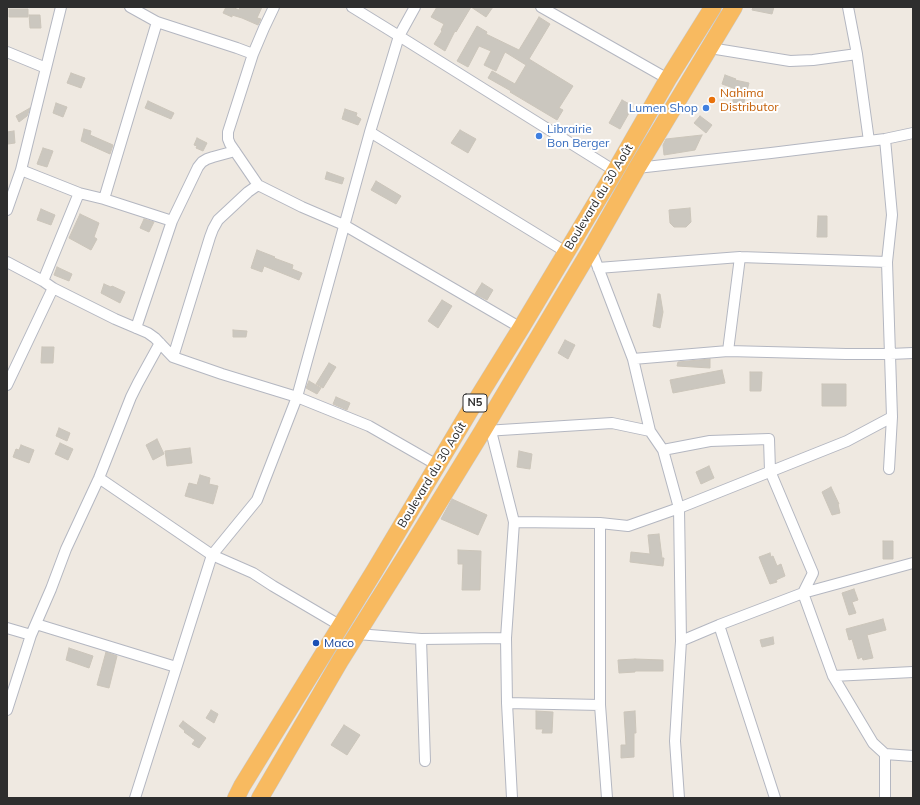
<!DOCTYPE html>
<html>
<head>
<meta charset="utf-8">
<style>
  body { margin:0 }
  #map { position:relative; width:920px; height:805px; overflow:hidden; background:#efe9e1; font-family:Mulish,sans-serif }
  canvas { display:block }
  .frame { position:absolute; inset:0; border:8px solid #2e2e2e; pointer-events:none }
</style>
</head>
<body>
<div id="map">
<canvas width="920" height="805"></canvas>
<div class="frame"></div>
</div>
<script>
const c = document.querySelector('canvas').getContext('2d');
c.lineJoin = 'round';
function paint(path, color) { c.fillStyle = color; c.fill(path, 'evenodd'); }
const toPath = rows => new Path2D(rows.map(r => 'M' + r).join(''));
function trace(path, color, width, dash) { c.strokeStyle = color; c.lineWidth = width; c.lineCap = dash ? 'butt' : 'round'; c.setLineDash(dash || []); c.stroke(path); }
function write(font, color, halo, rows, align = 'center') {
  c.font = font + ' Mulish,sans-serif'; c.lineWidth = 4; c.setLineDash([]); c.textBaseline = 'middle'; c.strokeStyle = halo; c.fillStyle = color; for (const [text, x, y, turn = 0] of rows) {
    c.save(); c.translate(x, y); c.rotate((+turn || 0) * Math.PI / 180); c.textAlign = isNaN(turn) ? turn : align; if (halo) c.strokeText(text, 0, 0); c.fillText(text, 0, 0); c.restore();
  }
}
const building = toPath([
  [226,7,232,7,239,10,240,7,262,7,257,18,261,19,258,25,242,18,232,15,232,17,223,13,226,7],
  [437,7,493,7,486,17,471,7,456,32,455,31,445,51,434,44,442,31,441,30,444,24,431,17,437,7],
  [753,7,774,7,772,14,752,10,753,7],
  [9,9,28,9,28,17,9,17,9,9],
  [29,15,40,15,41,28,30,28,29,15],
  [539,17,550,24,529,59,573,86,559,108,563,110,557,120,510,92,511,91,488,78,492,71,515,84,516,82,526,65,505,52,496,71,484,65,491,51,479,46,468,67,457,61,477,26,487,32,486,34,519,50,539,17],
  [71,73,85,78,81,88,67,83,71,73],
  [725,75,736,79,735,80,749,83,743,106,732,104,736,89,722,84,725,75],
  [622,100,633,106,620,129,609,123,622,100],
  [148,101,174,113,171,119,145,108,148,101],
  [56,103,67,107,63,117,53,113,56,103],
  [30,108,27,116,19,122,16,116,30,108],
  [345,109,357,113,356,116,361,119,358,125,342,119,345,109],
  [700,116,712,125,706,133,694,123,700,116],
  [84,129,91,131,90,135,113,145,110,154,81,141,84,129],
  [460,130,476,139,468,153,451,143,460,130],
  [14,131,15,143,8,144,7,132,14,131],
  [702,135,695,150,664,155,663,145,666,139,702,135],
  [197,138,207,143,203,151,196,148,197,146,194,145,197,138],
  [43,148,53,151,47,167,37,164,43,148],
  [327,172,344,178,342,184,325,179,327,172],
  [376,181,401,196,396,204,371,190,376,181],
  [690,208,691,222,686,227,674,227,670,223,669,210,690,208],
  [41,209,55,215,51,225,37,220,41,209],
  [80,214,99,223,94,237,97,239,91,250,69,238,80,214],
  [818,216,827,216,827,237,817,237,818,216],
  [144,219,154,222,149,232,140,228,144,219],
  [257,250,275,257,274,258,293,265,292,269,302,273,299,280,264,266,262,272,251,268,257,250],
  [57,267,72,274,69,281,54,275,57,267],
  [482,283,493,290,487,300,475,294,482,283],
  [104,284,111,287,112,286,125,292,120,303,101,293,104,284],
  [658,294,660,294,663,312,660,328,653,326,658,294],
  [442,300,452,306,438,328,428,321,442,300],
  [233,330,247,331,246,337,233,337,233,330],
  [565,340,575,345,568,359,558,353,565,340],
  [42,347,54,347,53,363,41,363,42,347],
  [710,359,710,368,677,366,678,362,710,359],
  [329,363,336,367,323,388,316,384,329,363],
  [722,370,725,383,673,393,670,380,722,370],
  [750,372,762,372,761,391,750,391,750,372],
  [309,381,321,388,317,394,306,388,309,381],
  [822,384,846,384,846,406,822,406,822,384],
  [336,397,350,403,347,410,333,404,336,397],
  [59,428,70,433,67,441,56,436,59,428],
  [157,439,164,454,153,460,146,445,157,439],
  [60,443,73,449,68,460,55,454,60,443],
  [21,445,34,450,29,463,13,457,16,449,19,450,21,445],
  [190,448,192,463,167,466,165,451,190,448],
  [519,451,532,454,530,469,517,467,519,451],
  [709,466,714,478,701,484,696,472,709,466],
  [200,475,210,478,209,484,218,486,213,504,185,496,189,483,197,485,200,475],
  [831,487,839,504,838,504,840,513,832,515,822,492,831,487],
  [452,499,487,515,478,535,441,519,452,499],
  [659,534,662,558,664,558,663,566,630,562,631,552,650,554,648,535,659,534],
  [883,541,893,541,893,559,883,559,883,541],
  [458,550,481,551,480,590,462,590,463,564,458,564,458,550],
  [770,553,771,557,773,556,777,566,781,564,785,576,776,580,777,582,770,584,759,557,770,553],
  [854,589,858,600,852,602,856,613,849,615,842,593,854,589],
  [883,619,886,630,867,635,873,658,863,660,862,657,858,659,852,639,849,640,846,629,883,619],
  [773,637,774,644,762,647,760,640,773,637],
  [69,648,93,656,89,668,66,660,69,648],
  [106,652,117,656,109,688,97,685,106,652],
  [635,659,663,660,663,671,635,671,635,672,619,673,618,660,635,659],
  [211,710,218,714,214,723,206,718,211,710],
  [536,711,553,712,552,733,542,733,543,729,536,729,536,711],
  [635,711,636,733,634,733,634,757,621,758,621,745,626,745,624,712,635,711],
  [183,721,206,738,199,748,192,744,195,740,184,732,185,731,179,726,183,721],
  [344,725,360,735,347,755,331,745,344,725]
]);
const minor = toPath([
  [130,7,157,22,237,48,253,54,264,28,274,7],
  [352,7,399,36,615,171],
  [541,7,668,79],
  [848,7,857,54,869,141],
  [710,48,790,61,813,60,857,54],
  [7,52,46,68,21,170,7,210],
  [253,54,228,132,228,139,230,144,258,185],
  [46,68,61,7],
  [370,132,566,252],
  [885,139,892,215,887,262,892,417,889,469],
  [637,168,771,153,885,139,913,133],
  [21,170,79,193,104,199,172,221,136,328],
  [104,199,157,22],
  [172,221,198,167,202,162,207,159,213,157,235,151],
  [591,249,633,359,650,431,663,450,679,508,681,641,675,741,679,798],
  [7,262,43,281,53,288,115,319,148,333,155,338,173,357,222,374,297,397,369,426,437,465],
  [598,268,740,257,887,262],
  [43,281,79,193],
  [728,351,740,257],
  [173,357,210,237,213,229,218,220,248,192,258,185,302,207,344,225,521,328],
  [633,359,728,351,846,354,890,354,913,353],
  [7,385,53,288],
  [485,431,612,423,650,431],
  [491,431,514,522,506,638,507,703,512,798],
  [663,450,710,441,769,439,770,471,813,573,803,593,833,676,873,743,885,754,885,798],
  [99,478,212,555,253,573,273,586,341,626],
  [514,522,600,523,628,526,679,508,847,441,892,417],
  [600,523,600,705,607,798],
  [36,624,176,667],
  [719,625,775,798],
  [7,628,31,635],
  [357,634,421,639,506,638],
  [421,639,425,761],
  [681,641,719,625,803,593,913,563],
  [833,676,913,672],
  [507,703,600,705],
  [7,710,31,635,51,589,66,549,99,478,131,397,138,383,160,343],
  [885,754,913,756],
  [135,798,212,555,257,500,297,397,370,132,399,36,415,7]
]);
const trunk = toPath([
  [236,798,242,786,375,570,469,412,521,328,615,171,668,79,713,7],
  [260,798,340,661,409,551,482,432,591,249,637,168,734,7]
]);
const markers = [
  [712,100,4,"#e8710a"],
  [706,108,4,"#3f7fe0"],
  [539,136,4,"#3f7fe0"],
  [316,643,4,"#1a4fb4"]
];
const shields = [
  [475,403,24]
];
const shieldNames = [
  ["N5",475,403]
];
const foodNames = [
  ["Nahima",720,93],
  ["Distributor",720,107]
];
const shopNames = [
  ["Lumen Shop",698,108],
  ["Librairie",547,129,"left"],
  ["Bon Berger",547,143,"left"]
];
const streetNames = [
  ["Boulevard du 30 Août",599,197,-59],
  ["Boulevard du 30 Août",432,475,-59]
];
const transitNames = [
  ["Maco",324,643]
];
paint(building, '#cbc7bf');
trace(building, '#cbc5ba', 1);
trace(minor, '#b4b7c1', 12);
trace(trunk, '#c9c9c9', 18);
trace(minor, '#fff', 10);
trace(trunk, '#f8ba60', 17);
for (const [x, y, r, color] of markers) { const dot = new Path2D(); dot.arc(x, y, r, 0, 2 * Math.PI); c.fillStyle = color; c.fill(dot); trace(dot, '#fff', 1.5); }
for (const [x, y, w] of shields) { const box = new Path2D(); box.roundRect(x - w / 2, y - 9, w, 18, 3); c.fillStyle = '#fff'; c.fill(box); trace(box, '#2e2e2e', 1); }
write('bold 11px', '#2e2e2e', null, shieldNames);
write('12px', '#c56008', '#fff', foodNames, 'left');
write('12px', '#366cbe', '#fff', shopNames, 'right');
write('12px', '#2e2e2e', '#fff', streetNames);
write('12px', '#164399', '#fff', transitNames, 'left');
</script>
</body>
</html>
